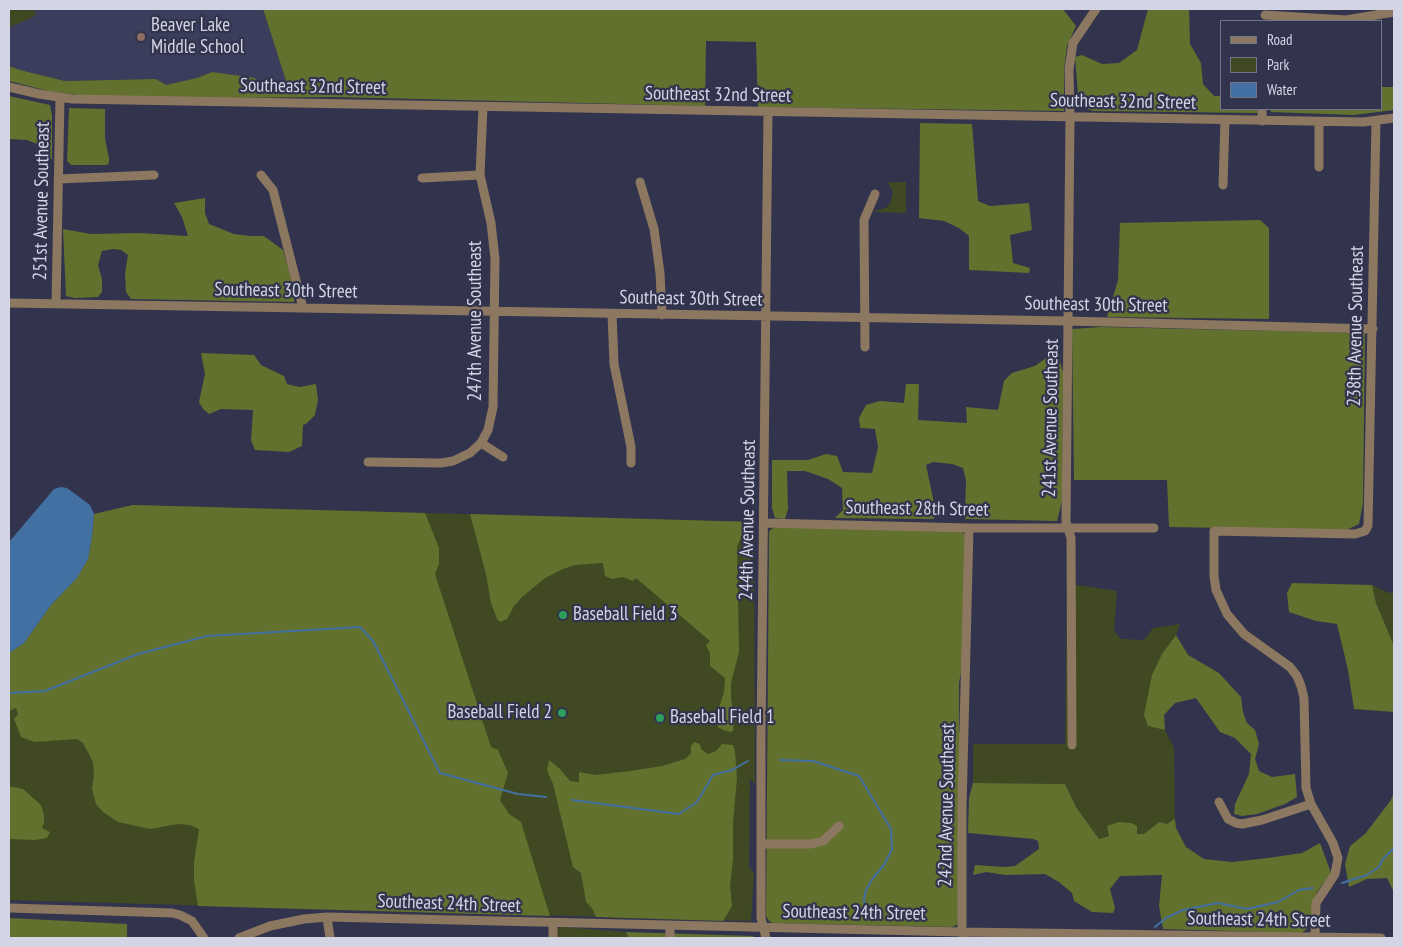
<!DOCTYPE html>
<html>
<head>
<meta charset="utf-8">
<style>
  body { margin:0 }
  #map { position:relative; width:1403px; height:947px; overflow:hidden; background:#32344d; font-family:"PT Sans Narrow",sans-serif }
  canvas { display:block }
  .frame { position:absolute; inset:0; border:10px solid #d3d5e5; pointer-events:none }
  .legend { position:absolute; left:1220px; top:20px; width:162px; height:90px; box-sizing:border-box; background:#32344d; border:1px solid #72748a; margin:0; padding:6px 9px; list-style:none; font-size:15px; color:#d3d5e5 }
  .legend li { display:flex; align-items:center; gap:10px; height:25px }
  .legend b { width:25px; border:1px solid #72748a }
</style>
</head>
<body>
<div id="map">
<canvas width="1403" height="947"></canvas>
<div class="frame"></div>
<ul class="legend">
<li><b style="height:6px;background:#8c7760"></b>Road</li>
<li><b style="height:14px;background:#404921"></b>Park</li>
<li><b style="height:14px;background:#4370a3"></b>Water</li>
</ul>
</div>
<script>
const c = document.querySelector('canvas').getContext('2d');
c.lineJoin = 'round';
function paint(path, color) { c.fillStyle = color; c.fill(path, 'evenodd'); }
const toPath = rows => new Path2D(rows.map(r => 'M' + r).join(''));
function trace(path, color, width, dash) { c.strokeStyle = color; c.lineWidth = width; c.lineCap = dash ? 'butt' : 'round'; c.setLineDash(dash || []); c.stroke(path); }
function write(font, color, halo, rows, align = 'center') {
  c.font = font + ' "PT Sans Narrow",sans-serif'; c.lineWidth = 4.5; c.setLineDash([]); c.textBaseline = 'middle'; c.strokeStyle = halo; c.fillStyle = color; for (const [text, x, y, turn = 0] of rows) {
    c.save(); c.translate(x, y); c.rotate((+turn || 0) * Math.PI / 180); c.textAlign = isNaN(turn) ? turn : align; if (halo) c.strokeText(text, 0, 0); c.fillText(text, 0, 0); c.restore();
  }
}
const built = toPath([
  [9,9,263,9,288,87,261,88,212,72,197,78,166,85,156,79,65,81,20,70,9,66]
]);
const green = toPath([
  [9,9,33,9,36,15,27,20,9,27],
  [888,182,906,182,906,213,875,212,875,211,886,208,891,202,893,192],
  [133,505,754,522,755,784,751,779,750,780,749,867,754,873,751,921,9,900,9,653,24,643,51,605,92,536,94,514],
  [1077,585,1117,591,1114,631,1121,639,1144,640,1153,628,1180,624,1176,635,1162,654,1148,726,1165,730,1174,748,1175,819,1167,824,1159,822,1144,834,1137,834,1137,826,1099,839,1076,807,1065,784,973,783,973,744,1065,744,1067,589],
  [1372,585,1389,593,1394,592,1394,646,1376,603],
  [563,927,626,932,629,938,556,938,556,932,559,928]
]);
const forest = toPath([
  [263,9,1063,9,1076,26,1067,46,1064,69,1064,111,758,107,756,42,706,41,705,106,335,97,224,98,85,96,48,91,9,81,9,66,20,70,65,81,156,79,166,85,197,78,212,72,255,78,261,88,288,87],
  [1148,9,1189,9,1190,44,1201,63,1203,84,1214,96,1222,96,1222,109,1257,109,1258,113,1093,111,1079,106,1075,57,1082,55,1102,64,1119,63,1137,50],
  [1382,87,1394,87,1394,110,1354,115,1271,112,1270,109,1382,109],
  [9,96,50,105,52,115,52,159,40,160,37,144,27,140,9,139],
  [69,108,105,109,105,139,109,158,109,163,107,165,71,165,67,161],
  [920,123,972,124,978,201,990,206,1029,203,1032,230,1010,235,1013,263,1030,268,1029,273,969,270,969,236,959,228,944,221,919,218],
  [205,198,205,213,209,224,234,234,250,236,264,236,283,250,295,290,294,302,131,299,126,292,125,273,128,255,121,250,113,249,102,251,98,265,102,279,102,292,98,297,75,298,66,296,63,229,91,234,140,233,188,236,182,217,174,203],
  [1260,220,1269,228,1269,319,1107,317,1118,280,1120,223],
  [1101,327,1365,333,1363,503,1359,524,1346,530,1169,527,1167,480,1074,480,1072,329],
  [201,353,254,355,261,365,284,376,287,384,299,387,316,384,318,400,315,415,306,424,303,425,302,446,289,452,255,450,251,440,253,410,221,409,209,414,203,409,199,402,205,374],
  [1049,356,1058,356,1063,372,1062,501,1057,521,965,519,966,480,963,468,952,464,933,462,926,465,933,498,934,519,835,518,843,510,842,488,828,479,805,471,787,471,788,509,785,519,775,518,772,508,772,460,808,460,826,454,837,456,843,472,872,473,878,447,875,429,860,428,859,418,866,405,880,401,904,403,906,384,919,384,918,420,967,423,966,407,998,410,1004,381,1012,373,1035,366],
  [133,505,425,513,439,548,439,564,435,574,491,747,498,750,508,773,500,800,509,814,521,822,550,916,198,906,194,881,194,862,199,829,190,825,178,824,150,829,118,822,103,812,96,804,92,789,94,776,93,762,83,743,77,739,35,742,21,737,14,719,18,714,16,708,9,711,9,653,24,643,51,605,77,578,88,559,92,536,94,514],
  [470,514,754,522,752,526,744,530,737,547,739,652,731,683,731,698,734,723,733,731,731,732,723,730,718,727,716,717,724,692,725,678,710,666,710,653,706,645,710,641,636,578,633,581,623,577,612,579,605,576,603,563,575,565,563,569,545,578,522,597,514,606,507,619,500,622,497,619,491,603,486,574],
  [775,527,962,531,965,535,963,661,959,683,959,731,962,735,959,922,957,925,952,927,773,923,769,921,766,916,769,533,770,530],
  [1292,583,1372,585,1376,603,1394,646,1394,712,1354,709,1348,670,1337,624,1316,621,1289,612,1287,593],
  [1176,635,1188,655,1219,673,1241,697,1243,712,1247,723,1255,730,1259,744,1255,759,1259,771,1272,777,1295,774,1297,797,1285,804,1257,814,1242,816,1234,814,1235,804,1249,774,1251,754,1235,738,1220,732,1196,698,1175,703,1164,715,1165,730,1148,726,1144,715,1152,675,1162,654],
  [694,742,700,744,701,749,708,754,716,751,722,744,733,745,735,752,737,778,733,822,733,859,730,886,732,906,723,921,596,917,592,908,586,902,581,873,573,867,553,784,547,770,549,760,560,769,570,781,579,782,579,772,596,775,630,771,662,766,685,759,691,753,691,746],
  [973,783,1065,784,1076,807,1099,839,1109,836,1107,826,1118,822,1131,823,1137,826,1137,834,1144,834,1159,822,1167,824,1175,819,1176,828,1186,847,1204,859,1232,862,1268,858,1302,853,1320,843,1331,873,1317,892,1307,929,1301,933,1163,929,1159,906,1162,875,1120,876,1110,889,1115,908,1113,913,1092,912,1074,901,1072,893,1059,882,1045,874,1006,875,986,872,973,875,975,865,1004,867,1015,866,1039,849,1038,841,1033,839,968,833,969,798],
  [9,786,23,789,41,805,44,815,44,822,42,828,50,832,47,838,35,840,9,839],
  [1394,792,1394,897,1393,890,1387,878,1367,879,1349,887,1345,864,1350,846,1365,834,1391,800],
  [9,918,127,924,127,938,9,938],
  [626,932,753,936,754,938,629,938]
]);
const water = toPath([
  [61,487,67,488,90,505,94,514,92,536,88,559,77,578,51,605,24,643,9,653,9,542,54,489]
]);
const stream = toPath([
  [9,693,45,691,138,654,207,636,360,627,373,641,440,773,518,794,546,797],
  [780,760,813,761,859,776,891,829,892,849,884,865,873,878,866,890,864,899,866,920],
  [572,800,679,814,697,802,713,775,732,770,748,761],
  [1342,883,1367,875,1379,867,1383,859,1394,848],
  [1155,927,1166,918,1183,910,1218,903,1247,909,1278,902,1299,890,1313,888]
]);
const minor = toPath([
  [1265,15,1346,20,1394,12],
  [9,87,39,94,72,99,1363,122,1394,118],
  [1262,109,1262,121],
  [1319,167,1319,122],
  [261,175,273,190,303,308],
  [422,178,480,175],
  [58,179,154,175],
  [640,182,654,229,660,273,662,315],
  [1223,185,1225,120],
  [9,303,1068,321,1373,329],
  [56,304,60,98],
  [612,314,614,364,631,447,631,463],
  [865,347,864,220,875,194],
  [481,443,503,457],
  [368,462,441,463,453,461,470,453,481,443,488,430,493,407,495,259,491,223,480,175,483,107],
  [764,523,969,528,1154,528],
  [1072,745,1071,538,1066,522,1070,118,1069,69,1073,43,1096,9],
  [1219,802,1228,819,1236,823,1242,824,1262,820,1311,804],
  [761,844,811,844,823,841,839,826],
  [9,908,172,913,180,915,192,921,204,938],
  [327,917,330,938],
  [670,925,670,938],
  [1315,937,1316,903,1335,874,1338,858,1333,843,1311,804,1306,788,1304,698,1301,686,1297,676,1290,667,1244,634,1227,614,1216,590,1214,576,1214,531,1355,534,1365,531,1368,526,1376,121],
  [239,938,270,926,304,919,327,917,962,932,1381,938],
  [553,938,553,923],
  [766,938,761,918,761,737,768,112],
  [964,938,962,932,962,808,969,528]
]);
const markers = [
  [141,37,5,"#8d6e63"],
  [563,615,5,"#2e9e5b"],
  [562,713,5,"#2e9e5b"],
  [660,718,5,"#2e9e5b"]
];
const poiNames = [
  ["Beaver Lake",151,26],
  ["Middle School",151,48],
  ["Baseball Field 3",573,615],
  ["Baseball Field 2",552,713,"right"],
  ["Baseball Field 1",670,718]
];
const streetNames = [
  ["Southeast 32nd Street",313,87,1],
  ["Southeast 32nd Street",718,95,1],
  ["Southeast 32nd Street",1123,102,1],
  ["251st Avenue Southeast",42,201,-89],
  ["Southeast 30th Street",286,291,1],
  ["Southeast 30th Street",691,299,1],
  ["Southeast 30th Street",1096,305,1],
  ["247th Avenue Southeast",476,321,-90],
  ["238th Avenue Southeast",1356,326,-89],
  ["241st Avenue Southeast",1051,418,-89],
  ["Southeast 28th Street",917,509,1],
  ["244th Avenue Southeast",748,520,-89],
  ["242nd Avenue Southeast",947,805,-89],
  ["Southeast 24th Street",449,904,2],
  ["Southeast 24th Street",854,913,1],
  ["Southeast 24th Street",1259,920,1]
];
paint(built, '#3b3d5c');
paint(green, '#404921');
paint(forest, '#62712d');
paint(water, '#4370a3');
trace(stream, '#4370a3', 2);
trace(minor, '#8c7760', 9);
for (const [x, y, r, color] of markers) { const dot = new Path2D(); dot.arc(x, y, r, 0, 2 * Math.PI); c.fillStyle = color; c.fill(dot); trace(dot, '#32344d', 2); }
write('19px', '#d3d5e5', '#32344d', poiNames, 'left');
write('19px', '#d3d5e5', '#32344d', streetNames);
</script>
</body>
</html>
